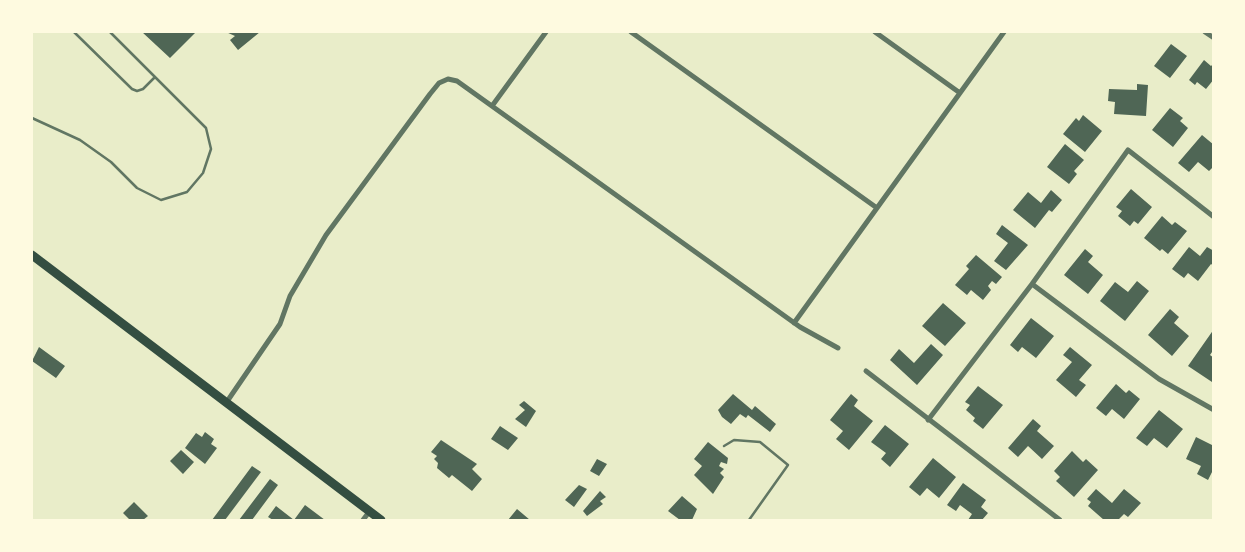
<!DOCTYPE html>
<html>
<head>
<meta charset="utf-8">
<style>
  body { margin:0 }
  #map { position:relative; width:1245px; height:552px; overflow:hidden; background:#e9edc9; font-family:Spectral,serif }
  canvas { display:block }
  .frame { position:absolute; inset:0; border:33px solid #fefae0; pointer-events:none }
</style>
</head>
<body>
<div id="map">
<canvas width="1245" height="552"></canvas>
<div class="frame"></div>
</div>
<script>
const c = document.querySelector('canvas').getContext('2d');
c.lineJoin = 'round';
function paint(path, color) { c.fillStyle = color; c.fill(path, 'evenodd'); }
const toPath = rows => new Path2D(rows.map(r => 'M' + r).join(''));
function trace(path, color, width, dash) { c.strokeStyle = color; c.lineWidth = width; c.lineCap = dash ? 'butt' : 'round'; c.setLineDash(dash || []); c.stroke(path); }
const building = toPath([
  [142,32,196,32,170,58],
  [226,32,260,32,238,50,230,40,235,36],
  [1171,44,1187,56,1170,78,1154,66],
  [1204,60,1211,66,1214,63,1214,79,1206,89,1197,82,1195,85,1189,80],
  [1137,84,1148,85,1146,116,1114,114,1115,102,1108,101,1109,89,1137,90],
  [1170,108,1183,118,1180,121,1188,128,1173,147,1152,130],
  [1083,115,1102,131,1085,152,1063,134,1076,118,1079,121],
  [1202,135,1214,145,1214,166,1209,171,1198,162,1189,172,1178,163],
  [1065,144,1084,160,1074,171,1077,174,1069,184,1047,167],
  [1131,189,1152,207,1138,224,1134,221,1130,226,1118,216,1122,211,1116,207],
  [1051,190,1062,200,1052,212,1049,210,1035,228,1013,210,1028,192,1041,203],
  [1162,216,1172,225,1175,222,1187,231,1168,254,1162,249,1160,251,1144,238],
  [1002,225,1028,245,1006,270,994,261,1008,243,996,234],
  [1189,247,1200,256,1207,247,1214,251,1214,266,1211,264,1198,281,1188,273,1184,278,1172,269],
  [1085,249,1093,256,1088,262,1103,275,1088,294,1064,275],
  [976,255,1002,277,996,284,992,281,988,286,991,290,983,300,971,290,967,295,955,285,969,269,966,266],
  [1137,281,1149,291,1125,321,1100,301,1115,282,1128,292],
  [943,303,966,323,945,346,922,326],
  [1170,309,1179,317,1174,323,1189,336,1172,356,1148,335],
  [1031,318,1054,336,1036,358,1022,347,1018,352,1010,345],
  [1214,329,1214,349,1210,355,1214,358,1212,382,1188,366],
  [931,344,943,355,917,385,890,360,899,349,914,363],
  [39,347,65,366,56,378,32,361],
  [1070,347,1092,365,1079,380,1086,385,1076,397,1056,380,1072,362,1063,355],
  [1116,384,1126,393,1129,390,1140,399,1124,419,1112,409,1106,416,1096,408],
  [978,386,1003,405,983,429,973,421,975,418,966,410,970,405,965,402],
  [733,394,752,410,755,406,776,424,770,432,748,415,746,418,740,414,731,424,722,417,718,410],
  [851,394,858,400,854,406,873,421,849,450,836,439,843,431,830,420],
  [524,401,536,411,526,427,515,419,525,410,519,405],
  [1159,410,1183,429,1167,448,1154,438,1147,446,1136,438],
  [1033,419,1041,426,1037,431,1054,446,1042,459,1028,446,1018,457,1008,448],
  [885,425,909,444,890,467,881,459,886,453,871,442],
  [500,426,518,438,508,450,491,439],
  [205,432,214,439,211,444,217,448,205,464,185,448,196,433,202,437],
  [1196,437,1214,446,1214,468,1208,480,1197,474,1201,466,1186,459],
  [441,440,477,464,472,469,482,479,472,491,452,475,449,478,437,468,438,463,434,459,437,456,431,452],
  [708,442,728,458,727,464,721,462,719,466,724,469,720,473,724,477,713,494,694,475,702,466,694,459],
  [181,450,194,462,183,474,170,461],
  [1072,451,1083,462,1086,459,1098,470,1074,497,1056,481,1060,477,1054,471],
  [933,458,956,477,939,498,927,488,920,496,909,487],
  [597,459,607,464,599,476,590,471],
  [252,466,261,472,225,520,212,520],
  [270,479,278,485,252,520,239,520],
  [963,483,986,500,981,507,988,513,982,520,968,520,972,514,960,505,956,511,947,505],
  [579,485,587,489,574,507,565,500],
  [1096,489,1112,503,1124,489,1141,503,1128,517,1124,514,1118,520,1104,520,1088,506,1091,502,1087,499],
  [600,491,606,497,600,501,603,504,587,516,583,511],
  [682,496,697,509,692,520,680,520,668,511],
  [134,502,148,516,143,520,130,520,123,513],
  [305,505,325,520,273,520,268,517,276,506,294,520],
  [517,509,530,520,508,520]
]);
const service = toPath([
  [74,32,132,89,137,91,143,89,155,77],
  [32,118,80,140,111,162,137,188,161,200,187,192,203,173,211,149,206,128,110,32],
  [724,446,734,440,760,442,788,465,749,520]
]);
const minor = toPath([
  [631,32,877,208],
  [875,32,960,93],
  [1205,32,1214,38],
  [492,106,546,32],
  [1032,284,1159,379,1214,410],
  [794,323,1004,32],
  [866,371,1060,520],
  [226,403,280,324,290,296,326,235,430,94,439,83,448,79,457,81,800,327,838,348],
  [928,420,1032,284,1128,150,1214,217],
  [363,520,369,512]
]);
const primary = toPath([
  [32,255,381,520]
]);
paint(building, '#4f6655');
trace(service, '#617663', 2.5);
trace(minor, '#617663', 5);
trace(primary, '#344e41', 9);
</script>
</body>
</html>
